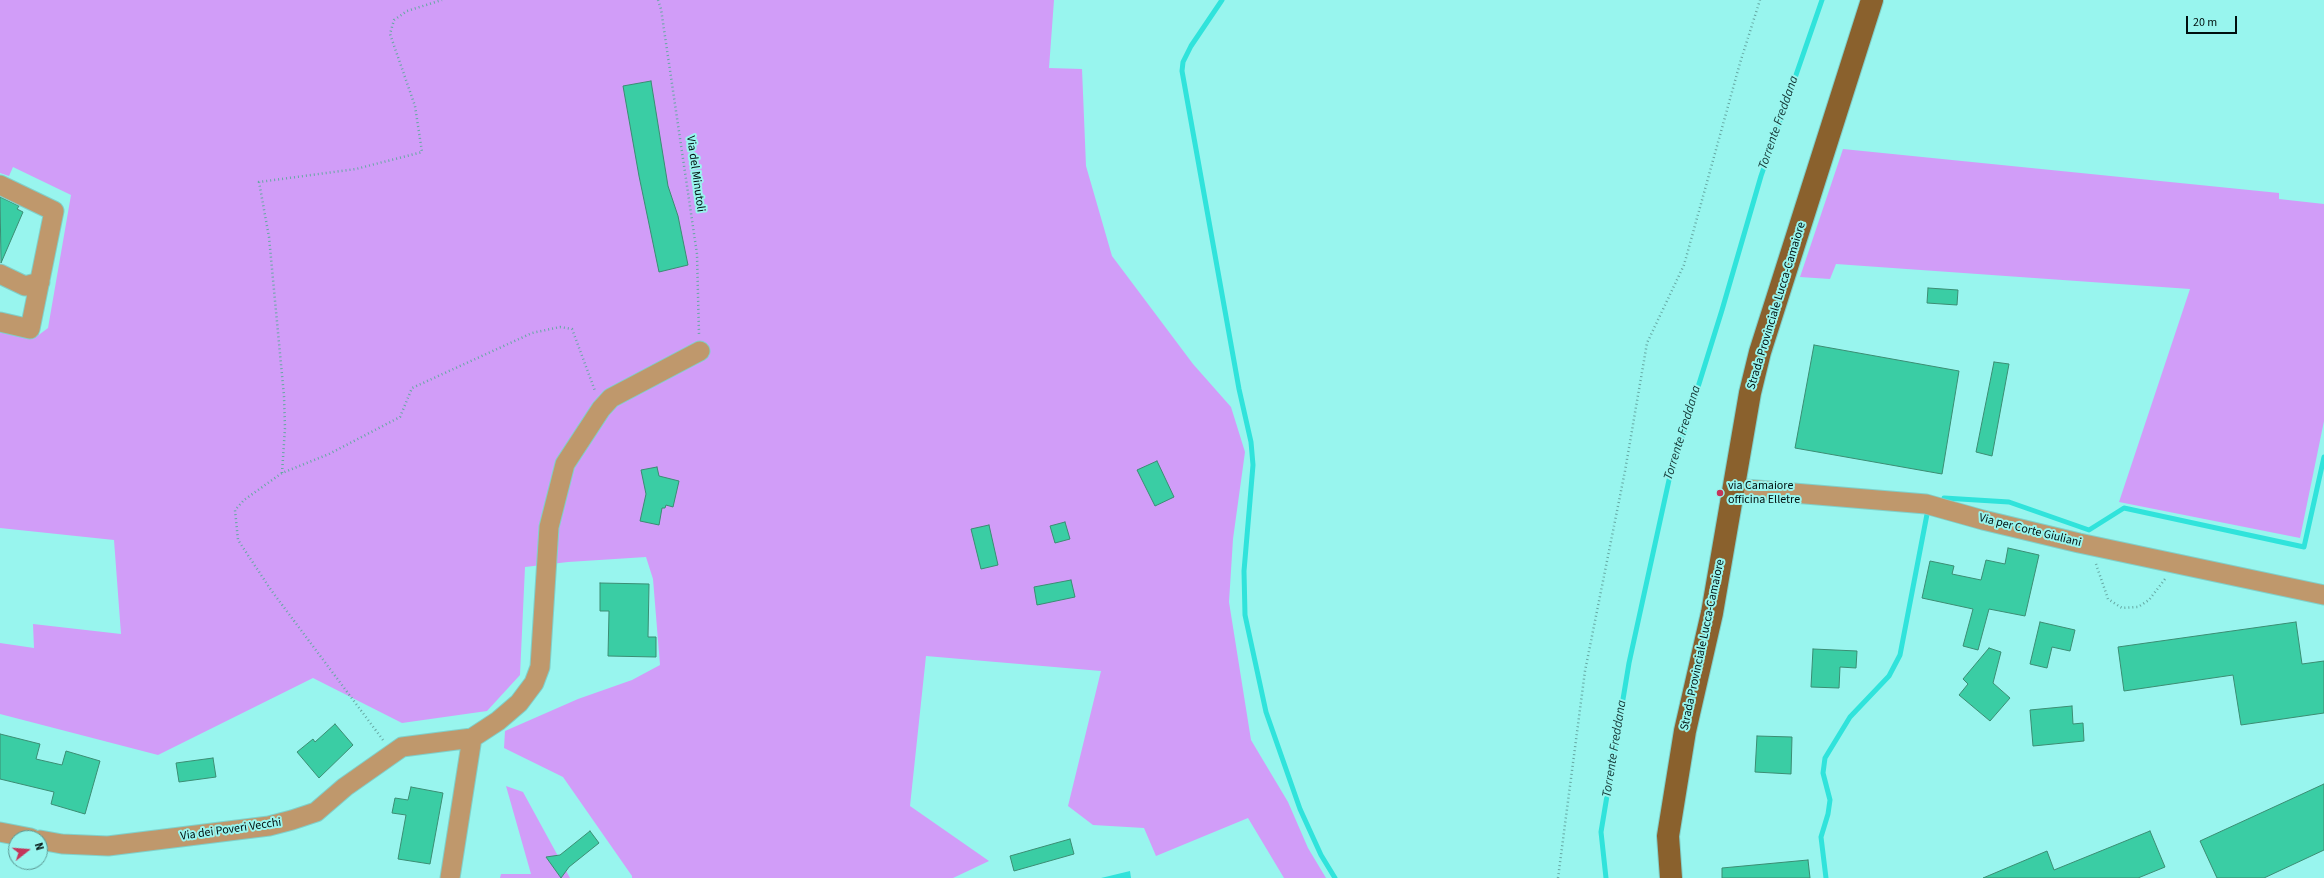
<!DOCTYPE html>
<html>
<head>
<meta charset="utf-8">
<style>
  body { margin:0 }
  #map { position:relative; width:2324px; height:878px; overflow:hidden; background:#98f5ee; font-family:"Source Sans 3",sans-serif }
  canvas { display:block }
  .north { position:absolute; left:8px; top:830px; width:40px; height:40px; box-sizing:border-box; background:#98f5ee; border:1px solid #5b9994; border-radius:50%; rotate:73deg; font-size:11px; font-weight:700; line-height:16px; text-align:center; color:#000f0e }
  .north::after { content:''; display:block; margin:auto; width:14px; height:18px; background:#c4355a; clip-path:polygon(50% 0,100% 100%,50% 72%,0 100%) }
  .scale { position:absolute; left:2186px; top:16px; width:51px; height:18px; box-sizing:border-box; border:2px solid #000f0e; border-top:0; padding-left:5px; font-size:12px; line-height:14px; white-space:nowrap; color:#000f0e; -webkit-text-stroke:3px #98f5ee; paint-order:stroke }
</style>
</head>
<body>
<div id="map">
<canvas width="2324" height="878"></canvas>
<div class="north">N</div>
<div class="scale">20 m</div>
</div>
<script>
const c = document.querySelector('canvas').getContext('2d');
c.lineJoin = 'round';
function paint(path, color) { c.fillStyle = color; c.fill(path, 'evenodd'); }
const toPath = rows => new Path2D(rows.map(r => 'M' + r).join(''));
function trace(path, color, width, dash) { c.strokeStyle = color; c.lineWidth = width; c.lineCap = dash ? 'butt' : 'round'; c.setLineDash(dash || []); c.stroke(path); }
function write(font, color, halo, rows, align = 'center') {
  c.font = font + ' "Source Sans 3",sans-serif'; c.lineWidth = 4; c.setLineDash([]); c.textBaseline = 'middle'; c.strokeStyle = halo; c.fillStyle = color; for (const [text, x, y, turn = 0] of rows) {
    c.save(); c.translate(x, y); c.rotate((+turn || 0) * Math.PI / 180); c.textAlign = isNaN(turn) ? turn : align; if (halo) c.strokeText(text, 0, 0); c.fillText(text, 0, 0); c.restore();
  }
}
const green = toPath([
  [0,0,1054,0,1049,68,1082,69,1086,166,1112,256,1193,364,1231,407,1245,452,1233,539,1229,602,1251,740,1288,802,1308,848,1326,878,1284,878,1248,818,1156,856,1144,828,1093,825,1068,806,1101,671,926,656,910,806,989,861,953,878,632,878,632,876,563,777,504,748,505,731,578,699,632,680,660,665,653,579,646,557,568,562,525,567,520,675,487,711,402,723,313,678,158,755,0,714,0,643,34,648,33,624,121,634,114,540,0,528,0,329,36,337,48,328,71,195,13,167,9,176,0,173],
  [1843,149,2279,193,2279,199,2324,204,2324,421,2300,538,2119,502,2190,289,1836,264,1830,279,1800,277],
  [506,786,523,792,570,878,500,878,501,874,531,874]
]);
const water = toPath([
  [1130,871,1131,878,1101,878]
]);
const stream = toPath([
  [1222,0,1191,46,1183,62,1182,71,1239,389,1251,442,1253,465,1244,571,1245,615,1266,712,1300,809,1321,855,1335,878],
  [1944,498,2009,502,2089,530,2124,508,2304,547,2324,457],
  [1606,878,1601,832,1629,663,1669,480,1722,310,1761,176,1822,0],
  [1826,878,1821,837,1828,814,1830,800,1823,773,1825,758,1850,717,1889,676,1900,655,1928,509]
]);
const building = toPath([
  [651,81,668,186,678,216,688,265,659,272,639,176,623,86,651,81],
  [0,197,19,206,17,209,23,212,1,263,0,197],
  [1928,288,1958,290,1957,305,1927,303,1928,288],
  [1814,345,1959,371,1942,474,1795,448,1814,345],
  [1994,362,2009,364,1992,456,1976,452,1994,362],
  [1157,461,1174,497,1155,506,1137,470,1157,461],
  [657,467,659,476,679,481,673,507,666,505,665,508,662,508,659,525,640,521,646,494,641,470,657,467],
  [1065,522,1070,539,1055,543,1050,526,1065,522],
  [989,525,998,565,981,569,971,529,989,525],
  [2008,548,2039,555,2025,616,1989,609,1978,650,1963,646,1973,609,1922,598,1930,561,1954,566,1952,574,1981,580,1986,560,2005,564,2008,548],
  [1071,580,1075,597,1037,605,1034,587,1071,580],
  [600,583,649,584,648,637,656,637,656,657,608,656,609,611,600,611,600,583],
  [2040,622,2075,630,2070,651,2052,647,2047,668,2030,664,2040,622],
  [2296,622,2302,664,2324,661,2324,713,2241,725,2233,675,2124,691,2118,647,2296,622],
  [1989,648,2001,652,1993,683,2010,698,1990,721,1959,695,1968,684,1963,679,1989,648],
  [1813,649,1857,651,1856,668,1840,667,1839,688,1811,687,1813,649],
  [2072,706,2073,724,2083,723,2084,741,2033,746,2030,710,2072,706],
  [335,724,353,745,319,778,297,752,313,739,315,742,335,724],
  [0,734,40,744,36,759,62,765,66,751,100,761,85,814,51,804,54,792,0,779,0,734],
  [1757,736,1792,737,1791,774,1755,772,1757,736],
  [213,758,216,777,179,782,176,763,213,758],
  [2324,784,2324,850,2264,878,2217,878,2200,841,2324,784],
  [411,787,443,793,430,864,398,859,406,815,392,813,395,798,408,800,411,787],
  [590,831,599,843,569,867,561,878,546,857,560,855,590,831],
  [2150,831,2165,867,2138,878,1983,878,2047,851,2054,870,2150,831],
  [1070,839,1074,854,1014,871,1010,856,1070,839],
  [1808,860,1810,878,1722,878,1722,868,1808,860]
]);
const path = toPath([
  [658,0,661,9,697,254,699,334],
  [282,473,285,428,284,396,269,237,259,182,356,169,422,152,415,106,390,34,394,20,407,11,442,0],
  [2096,564,2108,599,2122,608,2138,607,2149,600,2165,579],
  [383,740,271,590,238,540,235,510,244,500,282,473,329,454,400,417,412,388,532,333,560,327,572,329,595,391],
  [1558,878,1585,671,1625,471,1647,343,1684,265,1740,63,1760,0]
]);
const minor = toPath([
  [0,185,54,211,30,329,0,322],
  [0,274,25,286,40,282],
  [1733,488,1926,504,1983,520,2079,543,2324,595],
  [0,832,31,838],
  [40,840,62,844,108,846,269,826,292,820,316,812,345,787,402,747,472,738],
  [450,878,472,738,498,721,519,703,534,683,540,667,549,527,565,464,601,409,611,398,700,351]
]);
const major = toPath([
  [1671,878,1668,836,1685,731,1712,613,1750,393,1760,352,1872,0]
]);
const markers = [
  [1720,493,4,"#c4355a"]
];
const streetNames = [
  ["Via del Minutoli",695,174,82],
  ["Strada Provinciale Lucca-Camaiore",1777,306,-73],
  ["Via per Corte Giuliani",2030,531,14],
  ["Strada Provinciale Lucca-Camaiore",1703,645,-78],
  ["Via dei Poveri Vecchi",231,830,-8]
];
const poiNames = [
  ["via Camaiore",1728,486],
  ["officina Elletre",1728,500]
];
const waterNames = [
  ["Torrente Freddana",1779,123,-71],
  ["Torrente Freddana",1683,433,-73],
  ["Torrente Freddana",1615,749,-81]
];
paint(green, '#d19df8');
paint(water, '#30e3db');
trace(stream, '#30e3db', 5);
paint(building, '#3acda4');
trace(building, '#3b8d73', 1);
trace(minor, '#80d0ca', 21);
trace(major, '#80d0ca', 24);
trace(path, '#65a8a3', 2.5, [1, 3]);
trace(minor, '#bf986c', 19);
trace(major, '#8a612d', 22);
for (const [x, y, r, color] of markers) { const dot = new Path2D(); dot.arc(x, y, r, 0, 2 * Math.PI); c.fillStyle = color; c.fill(dot); trace(dot, '#98f5ee', 1.5); }
write('12px', '#000f0e', '#98f5ee', streetNames);
write('12px', '#000f0e', '#98f5ee', poiNames, 'left');
write('italic 13px', '#133634', '#98f5ee', waterNames);
</script>
</body>
</html>
